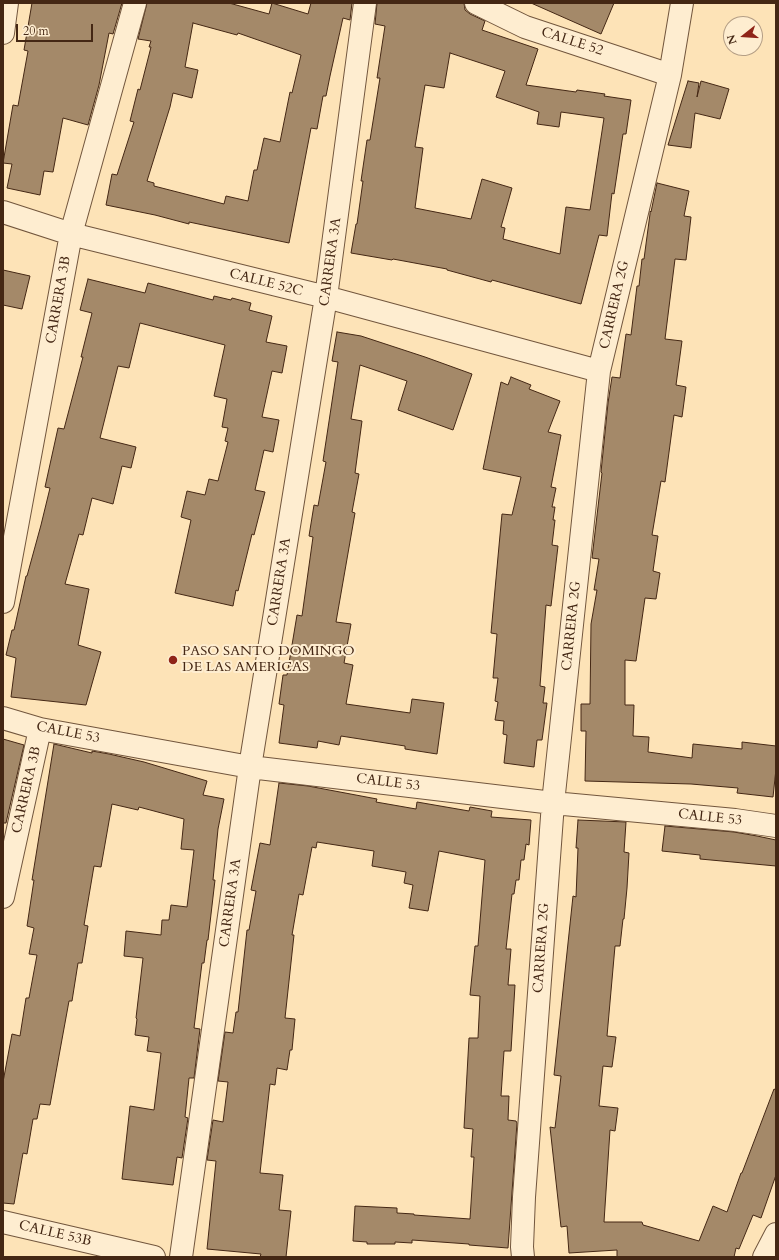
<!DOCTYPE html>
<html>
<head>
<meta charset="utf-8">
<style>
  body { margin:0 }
  #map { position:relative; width:779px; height:1260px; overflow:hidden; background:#fde3b7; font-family:Cardo,serif }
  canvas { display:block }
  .frame { position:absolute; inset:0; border:4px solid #442714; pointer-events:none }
  .north { position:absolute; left:723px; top:16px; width:40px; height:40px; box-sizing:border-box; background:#feedd0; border:1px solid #b49e85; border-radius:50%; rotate:253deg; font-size:11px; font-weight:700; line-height:16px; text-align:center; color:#442714 }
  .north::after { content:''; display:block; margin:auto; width:14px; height:18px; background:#8f2418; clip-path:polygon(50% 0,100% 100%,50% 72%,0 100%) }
  .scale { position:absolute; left:16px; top:24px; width:77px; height:18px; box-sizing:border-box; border:2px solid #442714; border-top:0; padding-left:5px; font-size:12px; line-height:14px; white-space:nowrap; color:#442714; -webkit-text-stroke:3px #feedd0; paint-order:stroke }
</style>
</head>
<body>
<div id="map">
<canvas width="779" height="1260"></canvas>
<div class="frame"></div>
<div class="north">N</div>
<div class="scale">20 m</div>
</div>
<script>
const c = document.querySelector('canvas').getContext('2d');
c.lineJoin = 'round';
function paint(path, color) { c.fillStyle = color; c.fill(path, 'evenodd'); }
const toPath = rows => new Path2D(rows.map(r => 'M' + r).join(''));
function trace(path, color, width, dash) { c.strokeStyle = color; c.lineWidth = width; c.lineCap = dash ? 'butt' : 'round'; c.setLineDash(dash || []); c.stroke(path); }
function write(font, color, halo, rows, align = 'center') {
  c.font = font + ' Cardo,serif'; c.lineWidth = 4; c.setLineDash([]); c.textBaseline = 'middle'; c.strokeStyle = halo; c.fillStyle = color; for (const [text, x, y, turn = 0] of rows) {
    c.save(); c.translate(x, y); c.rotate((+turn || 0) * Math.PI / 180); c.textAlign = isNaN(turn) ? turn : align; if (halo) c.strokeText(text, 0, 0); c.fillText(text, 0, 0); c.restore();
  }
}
const building = toPath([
  [32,3,122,3,113,34,109,33,99,85,88,125,63,118,53,172,44,171,40,195,7,188,12,164,3,163,13,105,18,106,28,51,24,50,32,3],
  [147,3,229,3,269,14,272,3,308,14,311,3,352,3,350,20,343,18,330,76,326,96,323,96,317,129,311,128,289,243,189,222,189,224,155,215,106,205,112,174,117,175,134,122,130,121,138,89,140,90,151,47,149,47,151,41,138,39,147,3],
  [193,23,237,35,238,33,301,55,292,93,290,92,280,142,264,138,257,170,254,170,248,201,226,196,224,204,154,186,154,183,147,181,170,107,173,93,192,98,198,70,185,67,193,23],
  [377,3,464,3,465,10,470,14,485,21,482,30,538,49,526,85,576,92,577,90,605,94,604,96,631,100,626,134,623,134,614,194,612,193,607,236,599,235,581,304,492,280,491,282,447,270,447,269,393,259,392,260,351,253,356,224,357,224,363,181,361,181,367,140,370,140,380,78,377,78,385,26,375,24,377,3],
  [450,53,505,71,496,97,539,112,537,124,559,127,561,112,604,118,590,210,566,207,560,254,503,239,505,228,501,227,512,188,482,179,471,219,415,208,423,148,415,147,425,85,444,88,450,53],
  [531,3,614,3,601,34,531,3],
  [688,81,699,83,697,97,701,81,729,89,720,119,695,113,691,148,668,145,688,81],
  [657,183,689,191,684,216,691,217,686,260,675,259,665,339,682,341,676,385,686,387,682,417,674,415,665,482,661,481,652,535,658,536,653,571,660,573,656,599,645,598,636,661,625,660,625,705,634,705,633,736,649,737,648,752,692,758,693,744,742,749,742,742,776,746,776,769,773,797,737,793,738,788,691,784,585,781,586,731,581,731,581,704,590,704,591,624,597,590,594,590,599,559,592,558,602,473,601,472,608,403,612,377,620,378,626,334,631,335,637,286,639,286,642,259,644,259,650,214,650,211,651,212,657,183],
  [3,270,30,276,22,309,3,305,3,270],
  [88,279,145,293,148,283,213,300,214,296,231,300,232,298,251,303,249,310,272,316,266,342,287,346,282,373,272,371,262,417,279,420,273,452,264,450,255,490,265,492,254,535,252,534,238,591,236,590,233,606,175,593,191,520,181,517,187,491,205,495,209,479,218,481,228,442,225,441,228,428,222,427,227,399,214,396,225,345,140,323,129,368,118,366,100,438,136,447,131,468,122,466,113,504,92,498,83,535,79,534,65,584,89,589,78,645,101,652,86,705,11,697,16,658,6,655,12,630,14,630,26,576,27,576,41,525,50,488,45,487,58,428,64,429,83,357,81,357,92,313,80,310,88,279],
  [337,332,361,336,425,357,472,374,453,430,398,410,407,381,360,365,351,419,362,421,355,473,359,474,352,512,355,513,336,622,351,624,344,663,353,665,346,704,410,713,412,699,444,703,437,754,405,749,405,746,341,736,339,745,318,741,317,748,279,743,284,705,279,704,283,675,287,675,297,615,302,616,313,537,309,536,314,505,318,506,326,462,323,461,338,362,332,361,337,332],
  [511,377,531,385,529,389,560,401,548,432,561,435,551,487,556,488,552,507,555,507,553,520,555,520,552,545,558,546,551,606,546,605,540,686,545,687,543,703,547,703,542,740,537,740,534,767,504,763,507,735,503,734,504,721,495,720,498,702,495,701,498,678,493,678,497,634,491,633,500,535,502,514,512,515,521,477,483,469,501,382,508,385,511,377],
  [3,739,24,745,6,823,3,823,3,739],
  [54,744,92,753,92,751,109,754,144,762,207,781,203,795,224,799,218,829,213,880,215,880,208,940,207,940,204,963,202,963,194,1028,200,1029,194,1078,189,1078,185,1117,188,1118,182,1158,177,1157,173,1185,122,1179,130,1106,154,1110,161,1053,147,1051,149,1037,135,1035,137,1019,136,1018,143,958,124,956,126,931,161,935,162,920,169,920,171,905,187,907,194,850,181,849,184,819,139,807,138,810,112,804,101,867,94,866,84,925,88,926,82,963,78,963,72,1001,69,1001,50,1105,40,1104,37,1119,33,1119,27,1154,23,1153,14,1204,3,1203,3,1082,12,1034,20,1036,26,998,29,998,37,955,29,954,34,928,27,926,34,880,32,880,54,744],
  [279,783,308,786,377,799,376,802,416,809,417,802,469,811,470,807,492,811,491,817,531,820,529,845,526,844,524,860,521,860,519,880,516,880,514,894,512,894,506,949,511,949,508,985,515,985,511,1051,504,1051,501,1096,509,1096,508,1120,516,1121,517,1123,508,1248,469,1245,469,1244,412,1240,412,1243,395,1242,395,1244,367,1244,367,1242,353,1241,355,1206,397,1208,397,1213,414,1214,414,1215,470,1219,474,1157,471,1157,473,1129,464,1128,469,1038,478,1038,480,996,470,995,475,946,478,946,485,860,439,851,428,911,409,908,413,885,404,883,406,872,372,866,374,851,317,842,316,848,312,847,303,895,299,894,292,935,294,935,285,1018,295,1019,292,1050,290,1050,287,1070,277,1068,275,1085,270,1084,260,1173,283,1175,279,1210,291,1211,286,1257,260,1257,261,1254,207,1249,216,1161,207,1160,213,1120,223,1122,228,1082,218,1081,225,1032,233,1033,236,1012,238,1012,247,930,249,930,256,891,251,890,260,843,270,845,279,783],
  [578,820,626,822,624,852,629,853,627,888,624,919,623,919,620,946,615,946,607,1036,616,1037,612,1067,603,1066,599,1106,618,1108,615,1131,610,1130,604,1222,642,1222,643,1225,699,1241,713,1206,727,1212,741,1173,742,1173,774,1089,776,1090,776,1175,761,1218,753,1215,739,1249,736,1248,734,1257,617,1257,617,1250,569,1253,567,1226,561,1227,550,1127,555,1128,561,1076,554,1075,573,896,576,897,578,848,576,848,578,820],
  [665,826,734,832,757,836,776,840,776,866,700,859,700,855,662,851,665,826]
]);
const minor = toPath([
  [476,3,525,27,670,75],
  [3,33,7,3],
  [3,212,71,234,326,297,599,371],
  [3,602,71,234,135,3],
  [3,718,40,729,250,767,553,803,735,820,776,826],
  [3,897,40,729],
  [3,1222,154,1257],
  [181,1257,250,767,326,297,365,3],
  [523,1257,522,1247,524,1197,553,803,599,371,670,75,682,3],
  [764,1257,776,1234]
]);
const markers = [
  [173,660,5,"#8f2418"]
];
const streetNames = [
  ["CALLE 52",572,42,18],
  ["CARRERA 3A",331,262,-82],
  ["CALLE 52C",266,283,14],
  ["CARRERA 3B",59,300,-80],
  ["CARRERA 2G",615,305,-77],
  ["CARRERA 3A",280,582,-81],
  ["CARRERA 2G",572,626,-84],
  ["CALLE 53",68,733,11],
  ["CALLE 53",388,783,7],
  ["CARRERA 3B",27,790,-77],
  ["CALLE 53",710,818,6],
  ["CARRERA 3A",231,903,-82],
  ["CARRERA 2G",542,948,-86],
  ["CALLE 53B",55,1234,13]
];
const poiNames = [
  ["PASO SANTO DOMINGO",182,652],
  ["DE LAS AMERICAS",182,668]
];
paint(building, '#a48969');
trace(building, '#442714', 1);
trace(minor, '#72563d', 24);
trace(minor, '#feedd0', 22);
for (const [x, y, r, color] of markers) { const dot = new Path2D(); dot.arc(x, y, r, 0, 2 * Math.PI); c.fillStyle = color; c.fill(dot); trace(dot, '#feedd0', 1.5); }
write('14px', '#442714', '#feedd0', streetNames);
write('14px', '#442714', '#feedd0', poiNames, 'left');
</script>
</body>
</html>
